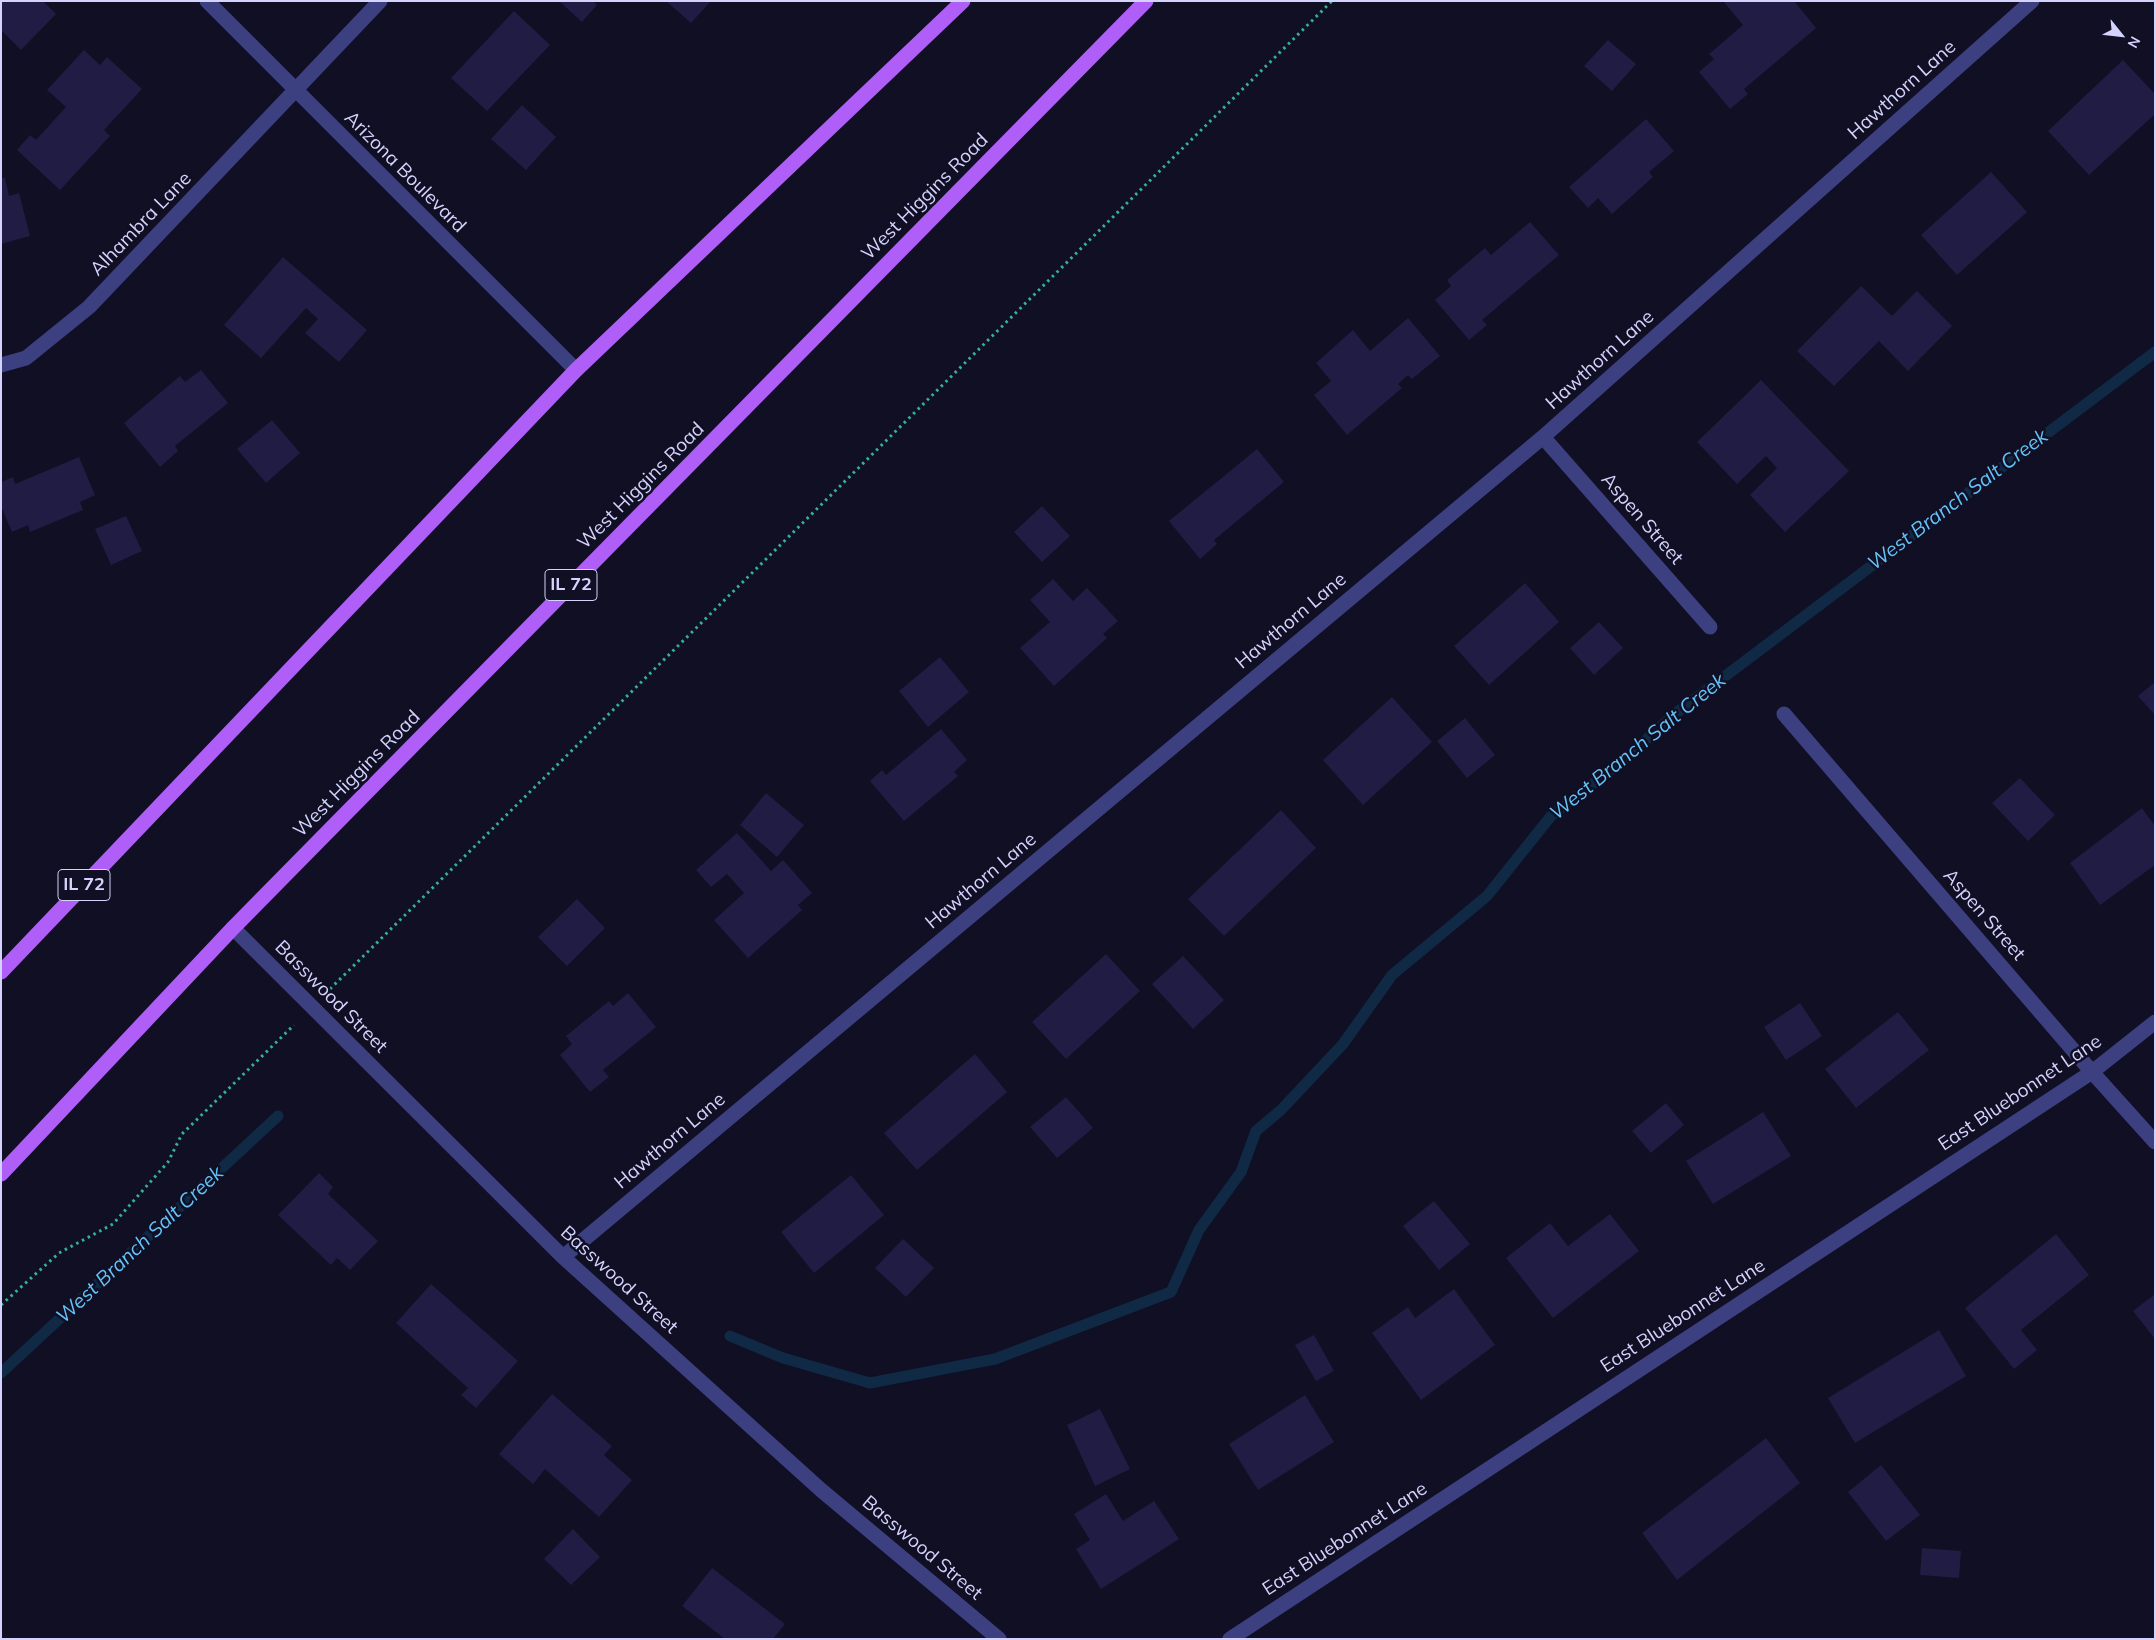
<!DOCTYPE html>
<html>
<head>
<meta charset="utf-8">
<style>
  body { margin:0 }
  #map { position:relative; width:2156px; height:1640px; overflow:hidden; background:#100f23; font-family:Mulish,sans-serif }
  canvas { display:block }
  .frame { position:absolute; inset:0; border:2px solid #d3d3fd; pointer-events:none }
  .north { position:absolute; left:2096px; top:10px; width:50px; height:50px; -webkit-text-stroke:4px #100f23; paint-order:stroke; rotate:119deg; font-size:14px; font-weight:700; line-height:20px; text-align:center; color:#d3d3fd }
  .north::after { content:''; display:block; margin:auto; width:18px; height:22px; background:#d3d3fd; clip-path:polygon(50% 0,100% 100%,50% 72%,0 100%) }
</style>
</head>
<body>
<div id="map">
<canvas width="2156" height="1640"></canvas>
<div class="frame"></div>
<div class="north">N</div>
</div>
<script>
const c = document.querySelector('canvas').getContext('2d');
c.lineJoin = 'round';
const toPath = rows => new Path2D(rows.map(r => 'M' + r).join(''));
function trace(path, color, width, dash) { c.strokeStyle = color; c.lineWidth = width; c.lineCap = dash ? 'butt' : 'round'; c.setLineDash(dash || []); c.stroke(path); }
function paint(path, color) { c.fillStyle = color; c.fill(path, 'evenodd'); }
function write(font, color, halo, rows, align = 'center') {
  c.font = font + ' Mulish,sans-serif'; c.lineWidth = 5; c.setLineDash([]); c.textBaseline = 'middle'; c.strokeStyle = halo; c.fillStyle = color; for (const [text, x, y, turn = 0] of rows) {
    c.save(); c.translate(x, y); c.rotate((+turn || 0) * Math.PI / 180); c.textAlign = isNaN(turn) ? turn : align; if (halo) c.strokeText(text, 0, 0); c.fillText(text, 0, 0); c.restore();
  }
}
const stream = toPath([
  [730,1336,783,1358,870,1383,995,1359,1171,1292,1199,1230,1241,1172,1256,1131,1281,1110,1343,1044,1392,975,1487,896,1551,816,1624,760,1671,717,2155,352],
  [1,1373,278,1116]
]);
const building = toPath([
  [1,1,43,1,56,14,21,50,1,30],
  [559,1,593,1,597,5,582,22],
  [666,1,711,1,691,23],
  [1723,1,1794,1,1816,28,1744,89,1748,94,1730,109,1699,72,1714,59,1709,54,1743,25],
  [514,11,550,45,487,111,451,78],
  [1608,40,1636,64,1612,91,1584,66],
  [84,50,100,65,107,57,142,89,104,130,110,136,60,190,17,150,30,135,36,140,66,107,47,90],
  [2123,60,2155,94,2155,114,2089,175,2048,131],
  [522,105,556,137,526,170,491,139],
  [1646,119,1674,151,1649,172,1653,177,1612,214,1598,198,1588,208,1569,187],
  [1991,172,2027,212,1957,275,1921,235],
  [1,178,5,178,9,196,19,193,30,236,1,244],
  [1530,222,1559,255,1482,320,1487,325,1469,340,1435,300,1451,286,1447,280,1485,248,1491,255],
  [283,257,367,330,339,362,305,333,318,319,306,308,261,358,224,325],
  [1861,286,1892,316,1917,291,1952,326,1908,371,1879,341,1834,386,1797,351],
  [1408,318,1440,356,1412,379,1408,375,1398,384,1402,388,1347,435,1314,395,1331,381,1316,363,1353,330,1370,351],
  [201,370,228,403,175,446,178,451,160,467,124,423,180,376,185,382],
  [1761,380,1849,471,1785,532,1750,495,1777,468,1766,456,1737,484,1697,442],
  [272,420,300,453,266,483,237,449],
  [1257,449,1284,482,1214,540,1217,544,1200,559,1169,521],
  [79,457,95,495,80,502,83,510,30,532,28,525,12,532,1,506,1,482,13,477,15,484],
  [1042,506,1070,536,1042,562,1014,532],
  [126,516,142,551,111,565,95,529],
  [1053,579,1073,601,1087,588,1118,621,1103,634,1107,638,1054,686,1020,648,1050,622,1030,600],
  [1525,583,1559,622,1489,685,1454,646],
  [1599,622,1623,648,1594,675,1570,648],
  [940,657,969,692,928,727,899,691],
  [2155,682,2155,715,2138,696],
  [1392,697,1432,742,1363,805,1323,760],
  [1465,718,1495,755,1467,778,1437,741],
  [941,729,967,760,954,772,958,776,904,821,870,781,882,770,886,775],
  [2020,778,2055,815,2028,841,1992,803],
  [766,793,804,825,777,857,740,825],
  [2142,808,2155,826,2155,865,2100,905,2070,863],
  [1281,810,1316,848,1224,936,1188,899],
  [737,833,771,871,783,860,812,893,798,905,802,910,748,958,714,920,744,893,727,874,711,887,696,870],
  [577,899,605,928,567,966,538,937],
  [1106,954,1140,991,1066,1059,1032,1022],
  [1183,956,1224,1000,1193,1029,1152,984],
  [628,993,656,1027,603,1070,609,1077,590,1092,560,1055,572,1044,566,1036,609,1001,613,1006],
  [1800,1003,1822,1036,1786,1060,1764,1027],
  [1898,1012,1929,1050,1856,1108,1825,1069],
  [975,1054,1007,1092,917,1170,884,1133],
  [1066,1097,1093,1128,1057,1158,1030,1127],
  [1666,1103,1684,1125,1651,1153,1632,1131],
  [1763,1112,1791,1156,1713,1204,1686,1161],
  [319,1173,333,1187,328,1194,378,1241,350,1270,337,1258,331,1265,278,1215],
  [851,1175,884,1215,814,1273,781,1232],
  [1434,1201,1470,1244,1439,1270,1403,1226],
  [1610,1214,1639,1251,1553,1318,1506,1258,1550,1223,1568,1246],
  [2056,1234,2089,1275,2021,1330,2037,1350,2014,1369,1965,1308],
  [903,1239,934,1268,906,1297,875,1268],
  [431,1284,518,1361,476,1408,461,1395,468,1388,396,1323],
  [1454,1289,1495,1345,1421,1400,1372,1333,1408,1307,1415,1318],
  [2155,1294,2155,1339,2133,1311],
  [1939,1330,1966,1376,1855,1443,1828,1398],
  [1314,1335,1334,1371,1316,1381,1295,1345],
  [552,1394,612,1446,604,1455,632,1480,599,1517,545,1469,533,1484,499,1454],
  [1305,1395,1334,1442,1258,1490,1229,1444],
  [1100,1409,1130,1469,1095,1486,1067,1425],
  [1766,1438,1800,1483,1677,1580,1642,1533],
  [1881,1465,1920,1515,1886,1541,1848,1492],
  [1106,1494,1123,1521,1154,1501,1179,1539,1101,1589,1076,1549,1090,1540,1074,1514],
  [573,1529,600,1557,571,1585,544,1559],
  [1922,1548,1961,1551,1959,1578,1920,1575],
  [712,1568,785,1624,773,1639,725,1639,682,1606]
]);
const path = toPath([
  [330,989,1332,1],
  [1,1305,59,1253,113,1224,168,1162,182,1134,294,1025]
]);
const minor = toPath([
  [207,1,576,370],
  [1,365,26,358,89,307,380,1],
  [1543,437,1710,627],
  [1784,714,2092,1072,2155,1142],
  [233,928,563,1257,821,1490,999,1639],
  [563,1257,1543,437,2032,1],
  [1230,1639,2092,1072,2155,1022]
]);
const major = toPath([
  [1,972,576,370,963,1],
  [1,1174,233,928,1146,1]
]);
const shields = [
  [571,585,52],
  [84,885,52]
];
const shieldNames = [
  ["IL 72",571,585],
  ["IL 72",84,885]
];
const streetNames = [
  ["Hawthorn Lane",1902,90,-42],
  ["Arizona Boulevard",405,172,45],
  ["West Higgins Road",925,197,-45],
  ["Alhambra Lane",141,224,-46],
  ["Hawthorn Lane",1600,360,-42],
  ["West Higgins Road",641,486,-45],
  ["Aspen Street",1642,519,49],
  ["Hawthorn Lane",1291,621,-40],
  ["West Higgins Road",357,774,-45],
  ["Hawthorn Lane",981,881,-40],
  ["Aspen Street",1984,915,49],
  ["Basswood Street",331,997,45],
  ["East Bluebonnet Lane",2020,1093,-34],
  ["Hawthorn Lane",670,1141,-40],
  ["Basswood Street",619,1280,42],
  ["East Bluebonnet Lane",1683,1316,-33],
  ["East Bluebonnet Lane",1345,1539,-33],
  ["Basswood Street",922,1548,40]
];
const waterNames = [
  ["West Branch Salt Creek",1958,500,-37],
  ["West Branch Salt Creek",1638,747,-39],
  ["West Branch Salt Creek",140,1245,-43]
];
trace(stream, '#102a46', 11);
paint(building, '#201c43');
trace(path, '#34b09c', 3, [2.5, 4]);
trace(minor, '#3c4080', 15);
trace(major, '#af5ef8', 15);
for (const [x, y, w] of shields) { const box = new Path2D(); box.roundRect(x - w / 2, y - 15.5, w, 31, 4); c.fillStyle = '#100f23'; c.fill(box); trace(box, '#d3d3fd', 1); }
write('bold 18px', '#d3d3fd', null, shieldNames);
write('19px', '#d3d3fd', '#100f23', streetNames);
write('italic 20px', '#65c3f9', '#100f23', waterNames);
</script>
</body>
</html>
